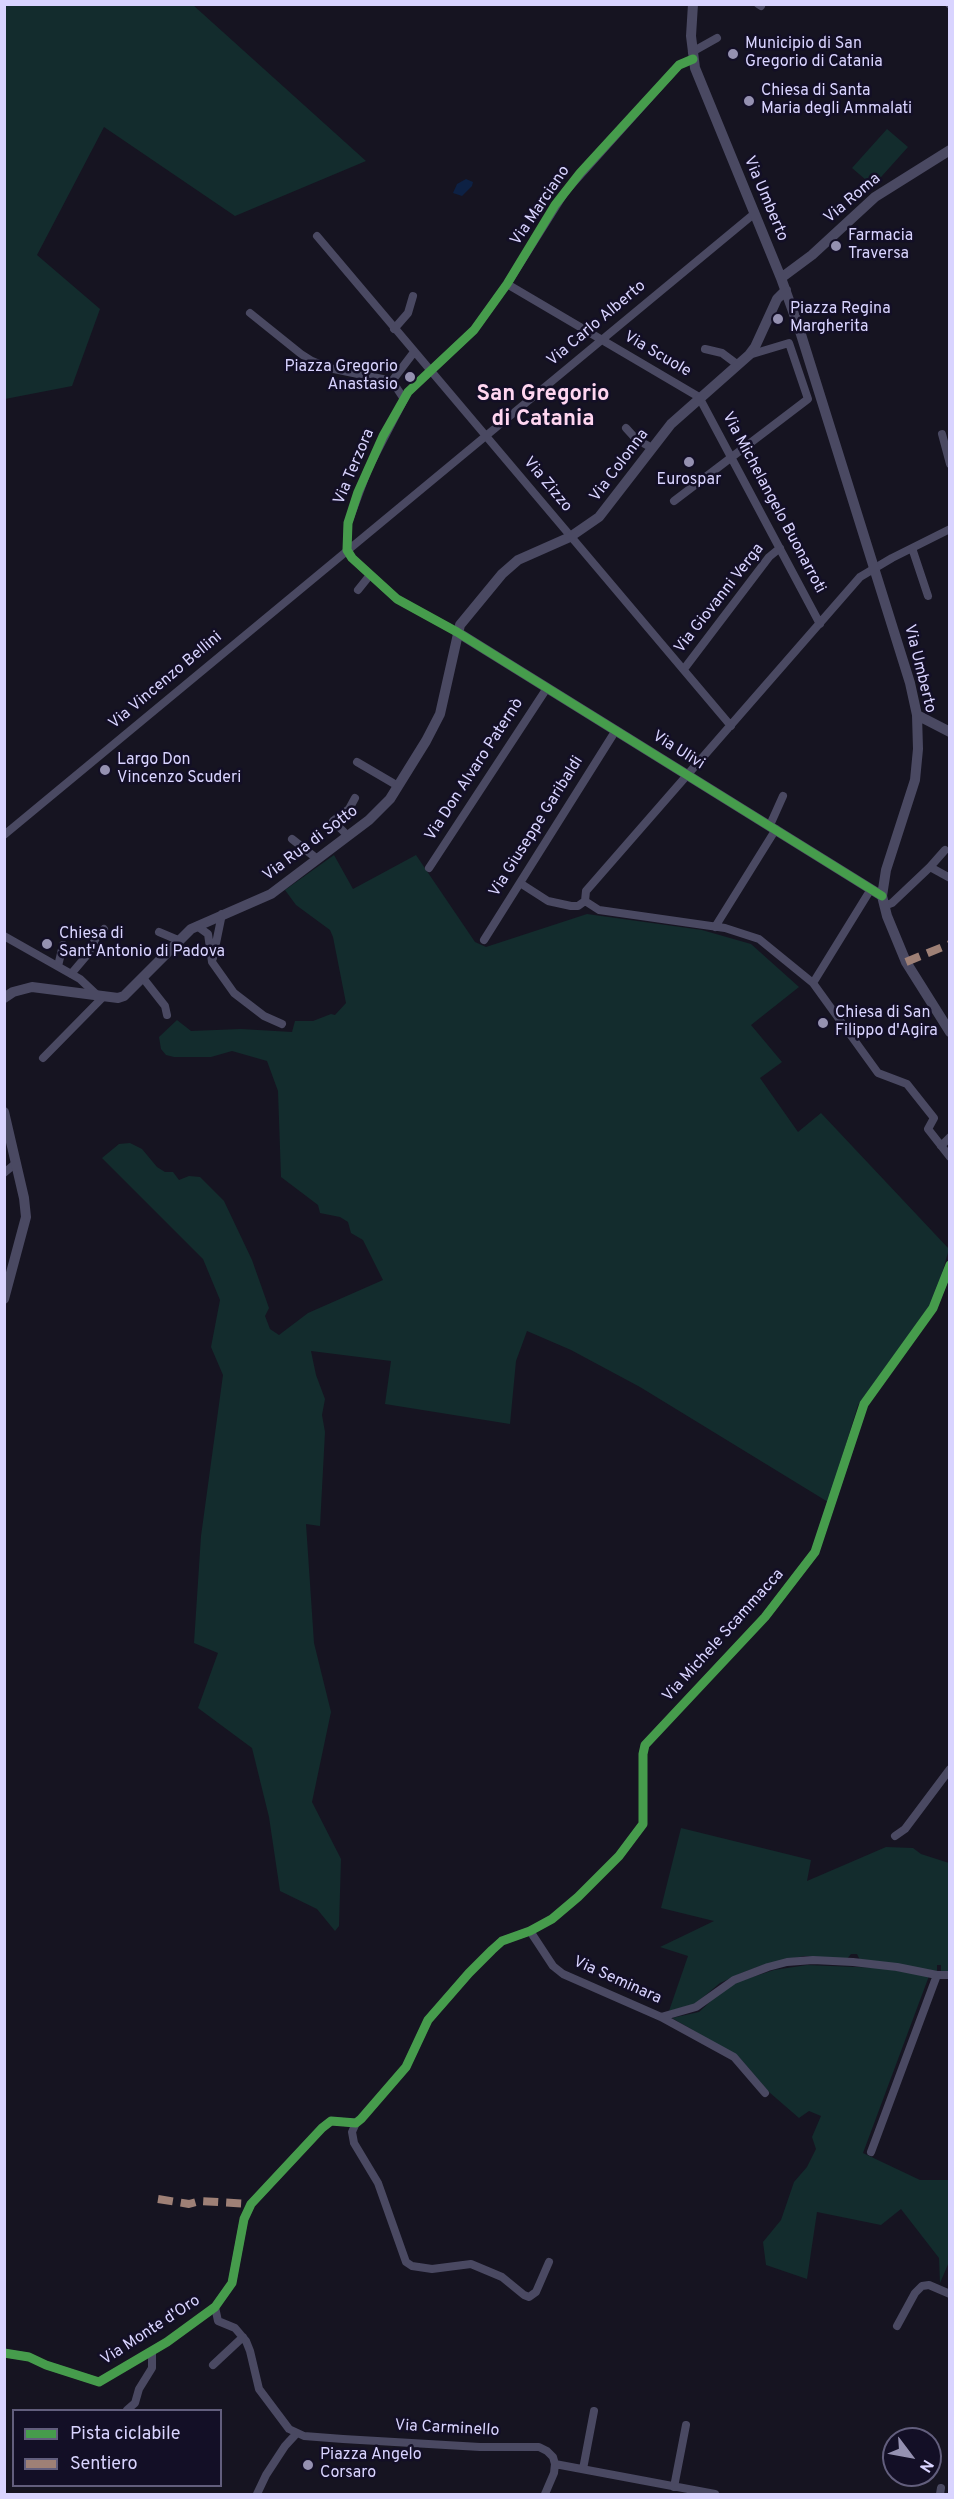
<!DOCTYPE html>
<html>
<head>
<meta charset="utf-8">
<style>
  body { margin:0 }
  #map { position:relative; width:954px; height:2499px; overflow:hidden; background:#161421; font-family:Overpass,sans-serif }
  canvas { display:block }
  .frame { position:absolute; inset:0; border:6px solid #d9d4ff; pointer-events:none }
  .legend { position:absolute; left:12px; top:2409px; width:210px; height:78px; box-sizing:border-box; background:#130f26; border:2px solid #625e7d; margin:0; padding:8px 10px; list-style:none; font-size:18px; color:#d9d4ff }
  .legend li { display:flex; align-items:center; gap:12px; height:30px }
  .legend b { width:30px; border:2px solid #625e7d }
  .north { position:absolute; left:882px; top:2427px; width:60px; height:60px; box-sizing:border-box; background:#130f26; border:2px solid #625e7d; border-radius:50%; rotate:122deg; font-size:16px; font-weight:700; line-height:24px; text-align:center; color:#d9d4ff }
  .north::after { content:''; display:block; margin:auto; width:21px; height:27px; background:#9591b1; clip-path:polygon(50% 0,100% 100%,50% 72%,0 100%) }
</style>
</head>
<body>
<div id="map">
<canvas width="954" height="2499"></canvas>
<div class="frame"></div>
<ul class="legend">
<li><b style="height:8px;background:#469c4c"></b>Pista ciclabile</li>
<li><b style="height:8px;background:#9e8076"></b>Sentiero</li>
</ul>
<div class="north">N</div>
</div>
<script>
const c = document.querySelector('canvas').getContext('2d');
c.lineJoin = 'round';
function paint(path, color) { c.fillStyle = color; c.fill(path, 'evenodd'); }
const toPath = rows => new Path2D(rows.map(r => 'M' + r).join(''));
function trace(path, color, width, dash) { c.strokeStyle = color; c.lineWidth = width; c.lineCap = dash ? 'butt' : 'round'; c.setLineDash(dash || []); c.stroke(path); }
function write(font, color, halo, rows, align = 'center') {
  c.font = font + ' Overpass,sans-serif'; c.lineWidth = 5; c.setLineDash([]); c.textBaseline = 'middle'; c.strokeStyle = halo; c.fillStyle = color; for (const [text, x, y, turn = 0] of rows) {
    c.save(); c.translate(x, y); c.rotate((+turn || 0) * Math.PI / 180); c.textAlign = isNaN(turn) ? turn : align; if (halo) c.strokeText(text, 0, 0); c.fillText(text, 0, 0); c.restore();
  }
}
const green = toPath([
  [5,4,193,5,366,161,235,216,104,127,37,255,100,309,72,386,5,399],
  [887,129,908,147,873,186,852,168],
  [334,855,353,889,416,855,475,942,486,947,587,914,702,930,751,944,799,987,751,1025,782,1062,760,1078,798,1132,821,1113,949,1249,935,1298,858,1405,828,1502,640,1387,571,1350,527,1331,516,1361,510,1424,385,1404,391,1361,311,1351,316,1375,325,1399,322,1415,325,1432,320,1526,306,1524,314,1643,331,1712,312,1802,341,1859,339,1926,335,1931,317,1909,280,1891,269,1817,252,1748,198,1708,218,1653,194,1643,201,1536,223,1375,211,1347,220,1300,203,1259,102,1158,119,1144,130,1143,142,1149,157,1167,165,1172,173,1172,179,1180,189,1176,200,1177,224,1201,252,1260,269,1308,265,1316,270,1329,279,1335,308,1313,383,1280,363,1240,351,1233,348,1222,340,1217,320,1213,318,1205,281,1177,278,1091,267,1061,232,1051,211,1057,174,1057,166,1055,161,1049,159,1037,177,1020,191,1031,241,1029,292,1032,295,1021,313,1021,331,1014,335,1015,346,1003,333,937,330,930,296,905,285,890],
  [681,1828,811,1860,807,1881,886,1847,913,1848,921,1854,949,1863,949,1971,941,1971,941,1965,937,1965,937,1971,860,1960,857,1954,851,1954,847,1959,804,1956,766,1964,744,1972,720,1983,695,2004,669,2011,688,1956,660,1947,714,1921,661,1908],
  [807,1965,880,1968,929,1976,863,2153,920,2180,949,2180,949,2262,940,2283,939,2258,901,2209,881,2225,817,2212,807,2279,766,2265,763,2242,781,2220,794,2182,807,2167,816,2149,812,2137,821,2116,809,2111,799,2118,769,2092,739,2057,672,2018,699,2012,725,1988,740,1981,774,1970]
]);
const water = toPath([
  [466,179,473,182,472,186,462,196,453,193,457,184]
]);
const minor = toPath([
  [758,4,761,6],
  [949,4,950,5],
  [692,52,717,38],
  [317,236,731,726],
  [507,284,699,397,820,624],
  [250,313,301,354,312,361,329,368,392,381],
  [394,329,408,313,413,296],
  [705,349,722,353,738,365],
  [404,399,392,381,414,352],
  [626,428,636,439,652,448],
  [942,434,950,464],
  [674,501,808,399,789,343,749,355],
  [912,548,928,596],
  [358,590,370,575],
  [457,632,397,599,352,558,347,550,348,523,368,469,408,392,474,330,507,284,565,192,679,65,693,59],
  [684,669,769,557,780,548],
  [357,762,398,786],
  [770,825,783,796],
  [4,835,755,213],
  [347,835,333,821,349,809,355,798],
  [292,839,316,858],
  [930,867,945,850],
  [429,868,547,688],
  [520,883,548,901,571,906,578,906,585,901],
  [585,901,586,891,860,577,892,558,950,529],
  [585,901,599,910,725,928,759,939,813,983,878,1073,907,1084,934,1118,928,1129,950,1157],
  [884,906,892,903,930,867,950,878],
  [197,926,208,934,212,962,234,993,264,1016,282,1024],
  [715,927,776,829],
  [159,932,178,940],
  [4,936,80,979,97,995],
  [484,940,616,730],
  [213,958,222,914],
  [58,966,63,945],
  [71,974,88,954,97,936,104,929],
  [143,978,165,1006,167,1015],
  [813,983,871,889],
  [43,1058,104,996],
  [941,1146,950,1137],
  [4,1173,16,1163],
  [895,1836,905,1829,950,1769],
  [530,1931,553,1966,563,1974,661,2017,696,2007,734,1980,768,1967,787,1962,813,1960,853,1962,897,1967,937,1975,950,1975],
  [661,2017,734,2057,765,2093],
  [356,2123,352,2132,354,2143,378,2183,406,2262,412,2266,432,2269,471,2264,502,2277,524,2295,529,2297,536,2292,549,2262],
  [871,2152,937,1975],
  [215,2307,218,2321,235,2328,246,2341,250,2351,259,2389,289,2429,304,2436,343,2439,480,2447,539,2447,547,2451,553,2457,555,2464,554,2473,545,2494],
  [897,2326,915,2293,922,2286,929,2285,950,2294],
  [4,2353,29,2357,46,2365,99,2382,167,2342,215,2307,232,2283,244,2219,251,2204,322,2128,331,2121,356,2123,361,2119,406,2067,428,2020,469,1973,492,1950,502,1941,530,1931,552,1919,578,1897,619,1856,643,1824,643,1754,645,1745,765,1617,815,1552,864,1404,933,1308,950,1265],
  [213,2365,243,2337],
  [127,2410,135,2403,139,2389,152,2368,152,2351],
  [555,2464,715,2494],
  [583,2469,594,2411],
  [674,2487,686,2425],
  [257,2494,266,2475,285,2446,297,2433],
  [940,2494,941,2488]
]);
const tertiary = toPath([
  [693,4,691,36,695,68,781,278,799,328,910,683,917,715,918,749,915,780,886,870,882,896,887,916,906,962,950,1032],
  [781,278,812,255,875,197,950,150],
  [457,632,882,896],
  [917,715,950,732],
  [4,998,13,992,32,987,118,998,124,996,191,929,271,894,369,820,390,799,426,741,440,714,460,625,502,574,518,560,570,537,599,517,671,424,749,355,755,347,777,299,786,290],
  [4,1112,24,1198,26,1217,4,1299]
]);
const quiet = toPath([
  [906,962,950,944],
  [158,2199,189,2204,200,2201,251,2204]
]);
const cycleway = toPath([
  [693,59,679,65,580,173,555,205,507,284,474,330,408,392,383,436,358,492,348,523,347,550,352,558,397,599,457,632,882,896],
  [4,2353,29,2357,46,2365,99,2382,167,2342,215,2307,232,2283,244,2219,251,2204,322,2128,331,2121,356,2123,361,2119,406,2067,428,2020,469,1973,492,1950,502,1941,530,1931,552,1919,578,1897,619,1856,643,1824,643,1754,645,1745,765,1617,815,1552,864,1404,933,1308,950,1265]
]);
const markers = [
  [733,54,6,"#9591b1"],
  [749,101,6,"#9591b1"],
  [836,246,6,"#9591b1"],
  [778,319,6,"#9591b1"],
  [410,377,6,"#9591b1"],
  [689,462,6,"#9591b1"],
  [105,770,6,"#9591b1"],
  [47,944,6,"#9591b1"],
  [823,1023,6,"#9591b1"],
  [308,2465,6,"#9591b1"]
];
const poiNames = [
  ["Municipio di San",745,45],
  ["Gregorio di Catania",745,63],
  ["Chiesa di Santa",761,92],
  ["Maria degli Ammalati",761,110],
  ["Farmacia",848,237],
  ["Traversa",848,255],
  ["Piazza Regina",790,310],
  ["Margherita",790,328],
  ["Piazza Gregorio",398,368,"right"],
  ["Anastasio",398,386,"right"],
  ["Eurospar",689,481,"center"],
  ["Largo Don",117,761],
  ["Vincenzo Scuderi",117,779],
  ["Chiesa di",59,935],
  ["Sant'Antonio di Padova",59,953],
  ["Chiesa di San",835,1014],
  ["Filippo d'Agira",835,1032],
  ["Piazza Angelo",320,2456],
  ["Corsaro",320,2474]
];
const streetNames = [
  ["Via Umberto",765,199,67],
  ["Via Roma",853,199,-40],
  ["Via Marciano",541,206,-56],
  ["Via Carlo Alberto",597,324,-40],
  ["Via Scuole",657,355,30],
  ["Via Colonna",620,466,-53],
  ["Via Terzora",355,467,-67],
  ["Via Zizzo",547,485,50],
  ["Via Michelangelo Buonarroti",773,503,62],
  ["Via Giovanni Verga",720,599,-52],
  ["Via Umberto",919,669,76],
  ["Via Vincenzo Bellini",166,681,-40],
  ["Via Ulivi",678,751,32],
  ["Via Don Alvaro Paternò",475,770,-57],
  ["Via Giuseppe Garibaldi",537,827,-58],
  ["Via Rua di Sotto",311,844,-37],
  ["Via Michele Scammacca",724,1636,-48],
  ["Via Seminara",617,1981,24],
  ["Via Monte d'Oro",151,2331,-33],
  ["Via Carminello",447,2429,3]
];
const districtNames = [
  ["San Gregorio",543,396],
  ["di Catania",543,421]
];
paint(green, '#132c2d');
paint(water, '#0d2144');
trace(minor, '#4a4962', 8);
trace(tertiary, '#4a4962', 10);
trace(quiet, '#9e8076', 8, [15, 8]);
trace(cycleway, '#469c4c', 9);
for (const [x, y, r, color] of markers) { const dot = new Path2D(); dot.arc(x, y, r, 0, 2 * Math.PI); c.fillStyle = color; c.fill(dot); trace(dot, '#130f26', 2); }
write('16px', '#d9d4ff', '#130f26', poiNames, 'left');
write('16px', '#d9d4ff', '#130f26', streetNames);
write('bold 22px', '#ffd6f0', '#130f26', districtNames);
</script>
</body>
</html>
